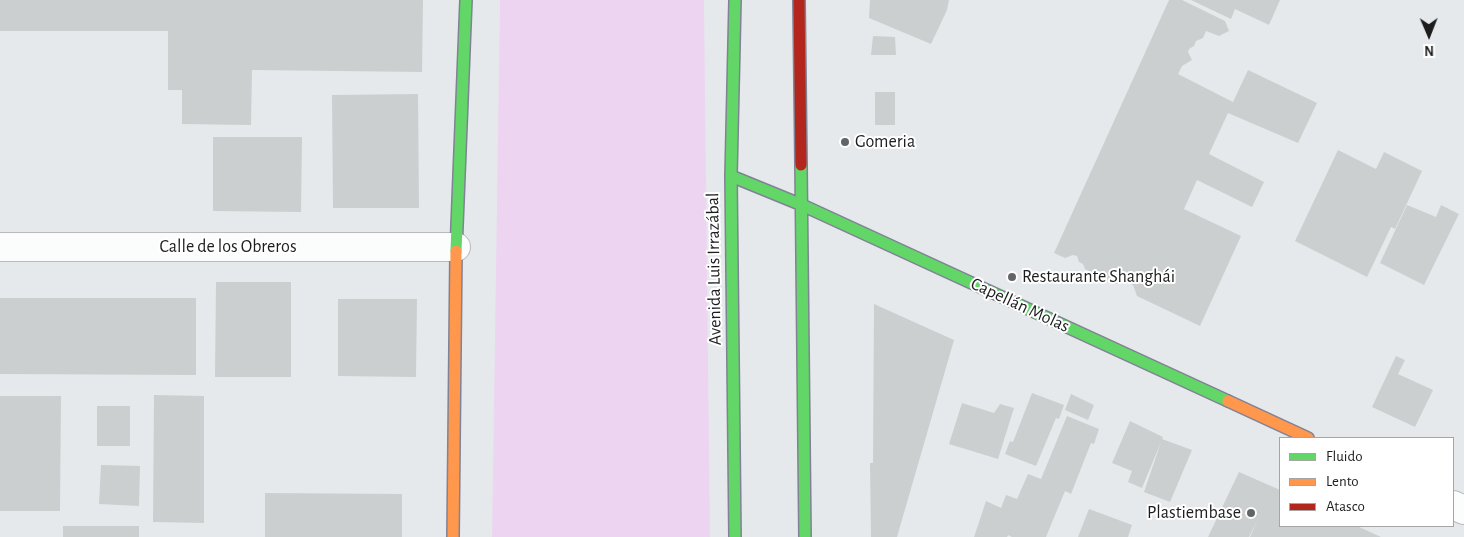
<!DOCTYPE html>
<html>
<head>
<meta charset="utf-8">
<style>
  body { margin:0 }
  #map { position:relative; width:1464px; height:537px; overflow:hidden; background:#e6e9ec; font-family:"Alegreya Sans",sans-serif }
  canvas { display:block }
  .legend { position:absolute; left:1279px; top:437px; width:175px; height:90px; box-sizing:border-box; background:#fff; border:1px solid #a5a5a5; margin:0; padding:6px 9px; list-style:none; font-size:15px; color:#1d1d1d }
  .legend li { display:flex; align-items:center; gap:10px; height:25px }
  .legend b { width:25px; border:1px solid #a5a5a5 }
  .north { position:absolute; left:1404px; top:10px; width:50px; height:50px; -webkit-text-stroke:4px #fff; paint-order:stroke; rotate:179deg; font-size:14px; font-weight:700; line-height:20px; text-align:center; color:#1d1d1d }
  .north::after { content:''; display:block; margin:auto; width:18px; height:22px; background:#1d1d1d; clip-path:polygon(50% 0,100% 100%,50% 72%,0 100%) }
</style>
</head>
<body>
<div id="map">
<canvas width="1464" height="537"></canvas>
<ul class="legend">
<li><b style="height:6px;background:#63d668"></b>Fluido</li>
<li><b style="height:6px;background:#ff974d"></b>Lento</li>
<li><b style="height:6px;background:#b3261e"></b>Atasco</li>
</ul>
<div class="north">N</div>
</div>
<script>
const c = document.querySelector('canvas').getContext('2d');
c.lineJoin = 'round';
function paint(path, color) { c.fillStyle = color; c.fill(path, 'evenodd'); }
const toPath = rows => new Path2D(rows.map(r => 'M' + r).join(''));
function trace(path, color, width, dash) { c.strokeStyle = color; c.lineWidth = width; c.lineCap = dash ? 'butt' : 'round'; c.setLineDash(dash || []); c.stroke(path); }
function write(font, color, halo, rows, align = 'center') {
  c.font = font + ' "Alegreya Sans",sans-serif'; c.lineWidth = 4; c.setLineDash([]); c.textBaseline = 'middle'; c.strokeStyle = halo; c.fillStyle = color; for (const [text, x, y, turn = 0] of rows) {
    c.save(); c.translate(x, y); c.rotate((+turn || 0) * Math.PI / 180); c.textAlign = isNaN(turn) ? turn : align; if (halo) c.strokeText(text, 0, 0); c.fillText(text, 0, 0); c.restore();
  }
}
const park = toPath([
  [500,0,704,0,710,537,492,537]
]);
const building = toPath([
  [0,0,423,0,422,72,252,70,251,125,182,124,182,90,168,90,168,31,0,31],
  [870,0,949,0,947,10,931,44,869,18],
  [1169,0,1182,0,1225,21,1229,31,1219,36,1206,31,1203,38,1196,41,1194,46,1189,49,1188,52,1192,60,1182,66,1178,74,1233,102,1248,70,1317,103,1298,143,1228,113,1209,154,1264,182,1252,207,1197,180,1184,209,1241,236,1200,326,1137,296,1133,285,1129,283,1115,284,1085,269,1083,264,1079,262,1077,256,1073,255,1065,258,1054,253],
  [1191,0,1280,0,1269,25,1235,9,1231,19],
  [873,36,895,37,896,55,871,55],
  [875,92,895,92,895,125,875,125],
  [418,94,419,208,333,208,332,95],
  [213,137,302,137,301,212,213,211],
  [1338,150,1376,169,1384,152,1422,171,1395,229,1391,227,1367,277,1295,241],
  [1407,205,1436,217,1441,205,1459,214,1424,285,1380,263],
  [216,282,291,282,291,377,215,377],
  [0,298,196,298,196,375,0,374],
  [338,299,417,299,416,377,338,376],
  [874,304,954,340,897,537,871,537,870,463,873,463],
  [1396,356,1405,360,1398,374,1433,390,1415,427,1372,407],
  [1032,393,1064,405,1059,419,1056,418,1036,466,1005,454,1010,441,1013,442],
  [1071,394,1094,405,1088,420,1065,410],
  [154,395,204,396,204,523,153,522],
  [0,396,61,396,60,511,0,511],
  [962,403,994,413,1000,404,1014,408,998,459,949,444],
  [97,406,130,406,130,446,97,446],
  [1067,416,1099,429,1094,444,1091,443,1071,494,1065,491,1046,537,1012,537,1008,535,1007,537,974,537,986,501,1001,508,1006,495,1017,499,1028,474,1041,479],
  [1130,421,1163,437,1162,439,1192,450,1170,502,1144,492,1161,442,1142,488,1128,482,1132,471,1112,463],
  [101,465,140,466,139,506,99,504],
  [1239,472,1280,490,1280,526,1357,526,1381,537,1250,537,1258,519,1249,537,1208,537],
  [265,493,402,494,402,537,265,537],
  [1089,509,1132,525,1128,537,1078,537],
  [63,526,139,526,139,537,63,537]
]);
const street = toPath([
  [0,247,456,247],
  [1453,505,1464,510]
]);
const fast = toPath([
  [735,0,731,176,735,537],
  [801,165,805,537],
  [731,176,802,205,1228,401],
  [456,251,466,0]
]);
const slow = toPath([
  [1228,401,1308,438],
  [453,537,456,251]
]);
const jam = toPath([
  [799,0,801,165]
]);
const markers = [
  [845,142,5,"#636465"],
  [1012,277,5,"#636465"],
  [1251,513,5,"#636465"]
];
const poiNames = [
  ["Gomeria",855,142],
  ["Restaurante Shanghái",1022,277],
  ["Plastiembase",1241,513,"right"]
];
const streetNames = [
  ["Calle de los Obreros",228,247],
  ["Avenida Luis Irrazábal",714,269,-91],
  ["Capellán Molas",1020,305,25]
];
paint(park, '#edd5f1');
paint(building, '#cbcfd0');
trace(street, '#b9babc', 30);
trace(fast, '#808295', 14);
trace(slow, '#808295', 14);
trace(jam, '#808295', 14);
trace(street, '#fbfcfc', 28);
trace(fast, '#63d668', 11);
trace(slow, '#ff974d', 11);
trace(jam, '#b3261e', 11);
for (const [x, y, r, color] of markers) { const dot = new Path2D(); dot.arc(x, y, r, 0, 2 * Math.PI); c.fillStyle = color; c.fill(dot); trace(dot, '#fff', 2); }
write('18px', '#1d1d1d', '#fff', poiNames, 'left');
write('18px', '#1d1d1d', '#fff', streetNames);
</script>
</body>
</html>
